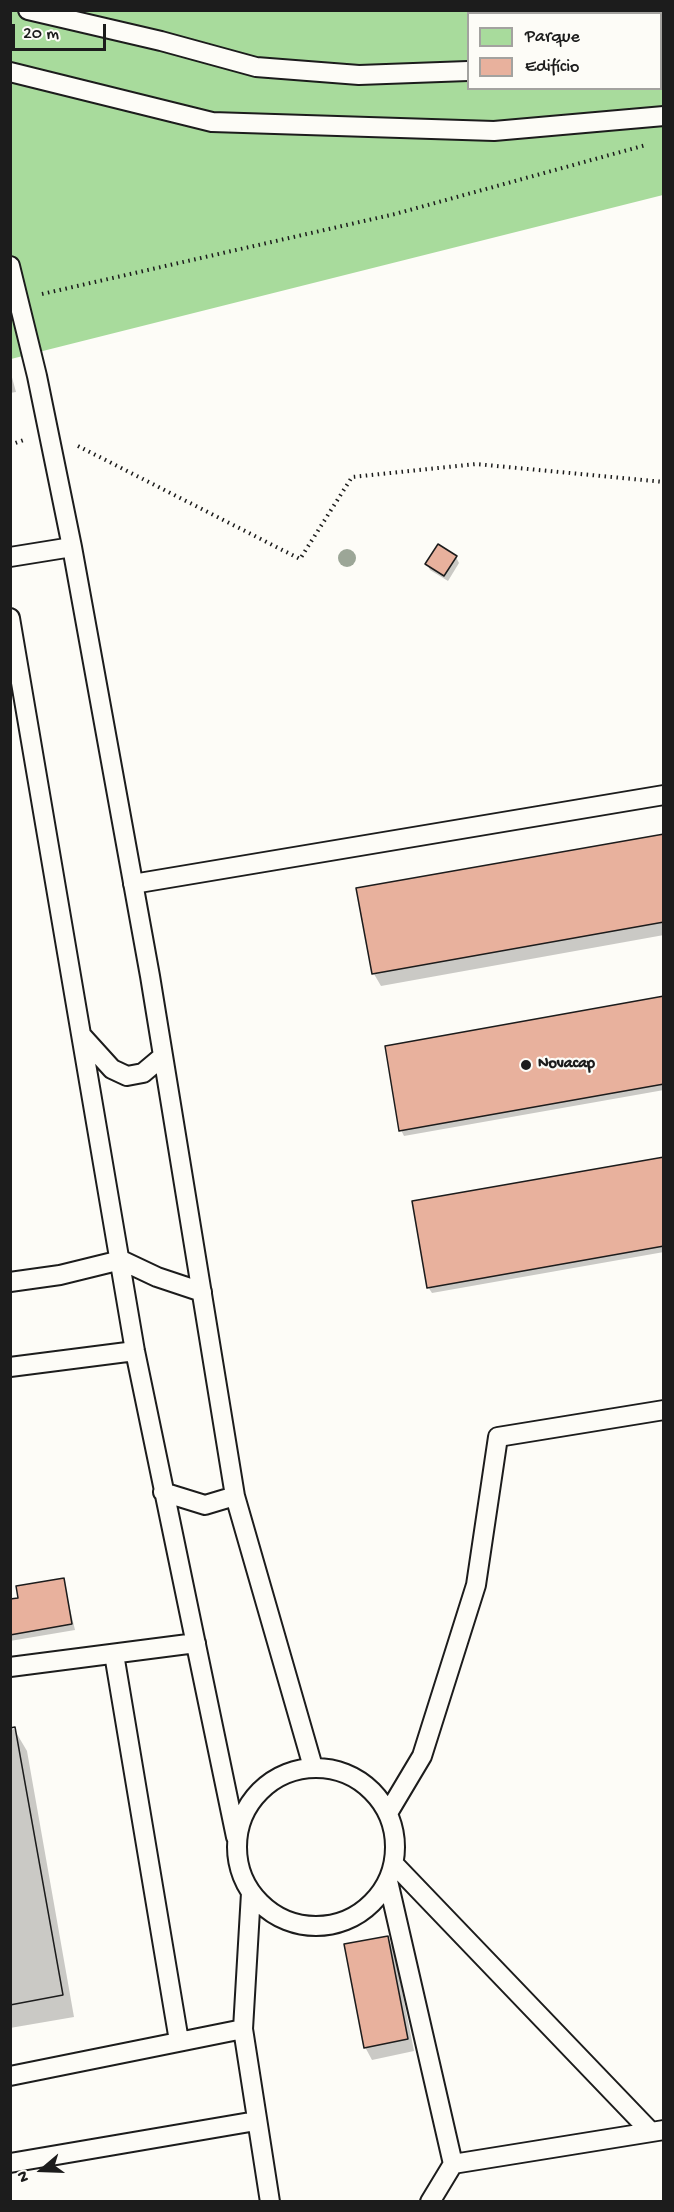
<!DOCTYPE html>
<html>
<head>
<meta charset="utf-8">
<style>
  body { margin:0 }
  #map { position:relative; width:674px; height:2212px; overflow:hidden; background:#fdfcf7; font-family:"Gochi Hand",sans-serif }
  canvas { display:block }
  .frame { position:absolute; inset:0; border:12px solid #1c1c1c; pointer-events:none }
  .legend { position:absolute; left:467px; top:12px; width:195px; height:78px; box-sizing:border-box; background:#fdfcf7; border:2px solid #a3a29f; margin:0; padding:8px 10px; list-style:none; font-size:18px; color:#1c1c1c }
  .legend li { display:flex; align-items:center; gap:12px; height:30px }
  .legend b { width:30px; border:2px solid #a3a29f }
  .north { position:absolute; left:12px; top:2140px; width:60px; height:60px; -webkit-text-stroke:4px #fdfcf7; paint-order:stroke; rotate:251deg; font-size:16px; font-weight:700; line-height:24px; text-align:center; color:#1c1c1c }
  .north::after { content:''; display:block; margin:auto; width:21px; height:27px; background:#1c1c1c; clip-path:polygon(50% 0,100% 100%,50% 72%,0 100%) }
  .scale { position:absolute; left:12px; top:24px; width:94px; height:27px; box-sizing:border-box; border:3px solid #1c1c1c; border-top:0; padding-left:8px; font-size:18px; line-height:21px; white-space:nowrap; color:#1c1c1c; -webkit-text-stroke:4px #fdfcf7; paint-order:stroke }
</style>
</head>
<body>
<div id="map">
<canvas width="674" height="2212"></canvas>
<div class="frame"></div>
<ul class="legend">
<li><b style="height:16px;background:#a8db9c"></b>Parque</li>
<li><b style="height:16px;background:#e8b19d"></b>Edifício</li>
</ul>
<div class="north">N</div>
<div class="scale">20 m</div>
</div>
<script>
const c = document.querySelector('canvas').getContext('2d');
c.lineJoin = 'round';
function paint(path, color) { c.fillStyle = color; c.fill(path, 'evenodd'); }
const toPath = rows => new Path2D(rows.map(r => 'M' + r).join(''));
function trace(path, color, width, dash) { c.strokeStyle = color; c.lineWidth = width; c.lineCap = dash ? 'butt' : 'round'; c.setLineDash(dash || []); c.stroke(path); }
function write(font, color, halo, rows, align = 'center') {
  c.font = font + ' "Gochi Hand",sans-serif'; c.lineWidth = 4.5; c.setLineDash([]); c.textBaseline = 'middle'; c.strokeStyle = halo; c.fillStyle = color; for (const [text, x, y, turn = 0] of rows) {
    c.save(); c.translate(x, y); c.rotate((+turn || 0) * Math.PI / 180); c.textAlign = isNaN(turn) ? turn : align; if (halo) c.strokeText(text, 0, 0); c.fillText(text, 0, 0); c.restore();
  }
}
const green = toPath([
  [11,11,663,11,663,195,11,359],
  [468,14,660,14,660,88,468,88]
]);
const shadow = toPath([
  [10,370,16,392,10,393],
  [456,557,459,563,448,581,430,570,427,564],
  [664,835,664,935,381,986,374,974],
  [664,997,664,1090,404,1136,401,1130],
  [664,1158,664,1252,432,1293,428,1287],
  [63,1579,75,1630,10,1641,10,1601],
  [14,1729,27,1751,74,2017,10,2028,10,1730],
  [387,1937,394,1950,414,2051,372,2060,365,2047]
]);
const building = toPath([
  [438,544,457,556,444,576,425,564,438,544],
  [664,834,664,922,372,974,356,888,664,834],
  [664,996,664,1084,399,1131,385,1046,664,996],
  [664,1157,664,1246,427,1288,412,1201,664,1157],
  [64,1578,72,1624,10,1635,10,1599,18,1598,16,1586,64,1578],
  [15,1727,63,1995,10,2005,10,1728,15,1727],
  [15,1727,63,1995,10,2005,10,1728,15,1727],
  [388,1936,408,2039,364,2048,344,1944,388,1936]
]);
const path = toPath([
  [42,294,395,214,646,145],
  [10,445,24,440],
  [78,446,300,559,352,477,476,464,664,482]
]);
const lane = toPath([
  [28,10,161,41,256,67,359,75,468,71],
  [660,49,664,48],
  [10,72,212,122,494,131,664,116],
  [10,266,37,376,72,547,150,976,235,1496,313,1767],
  [10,557,72,547],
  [10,618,135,1351,236,1837],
  [133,884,664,795],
  [83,1037,112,1069,127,1076,143,1073,162,1057],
  [10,1282,60,1275,121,1260,157,1277,202,1292],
  [10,1367,135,1351],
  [163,1492,205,1505,235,1496],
  [114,1654,179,2041],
  [10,1667,196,1643],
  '237 1847a79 79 0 1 1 158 0a79 79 0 1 1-158 0Z',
  [388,1813,422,1756,476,1585,498,1437,664,1410],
  [394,1864,651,2132],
  [388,1881,453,2164,430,2202],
  [251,1893,243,2029,270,2202],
  [10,2076,243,2029],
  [10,2163,256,2121],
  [453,2164,664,2130]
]);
const trees = [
  [347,558]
];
const markers = [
  [526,1065,6,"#1c1c1c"]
];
const poiNames = [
  ["Novacap",538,1065]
];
paint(green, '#a8db9c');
paint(shadow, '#0003');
paint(building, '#e8b19d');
trace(building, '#1c1c1c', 1.5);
trace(lane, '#1c1c1c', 22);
trace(path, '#1c1c1c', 4, [1.5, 4.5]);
trace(lane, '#fdfcf7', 18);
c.fillStyle = '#9ca697';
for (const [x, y] of trees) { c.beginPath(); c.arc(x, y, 9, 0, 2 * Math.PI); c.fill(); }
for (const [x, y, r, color] of markers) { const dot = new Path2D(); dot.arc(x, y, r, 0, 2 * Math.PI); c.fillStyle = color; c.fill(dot); trace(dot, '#fdfcf7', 2); }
write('bold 16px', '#1c1c1c', '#fdfcf7', poiNames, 'left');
</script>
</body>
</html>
